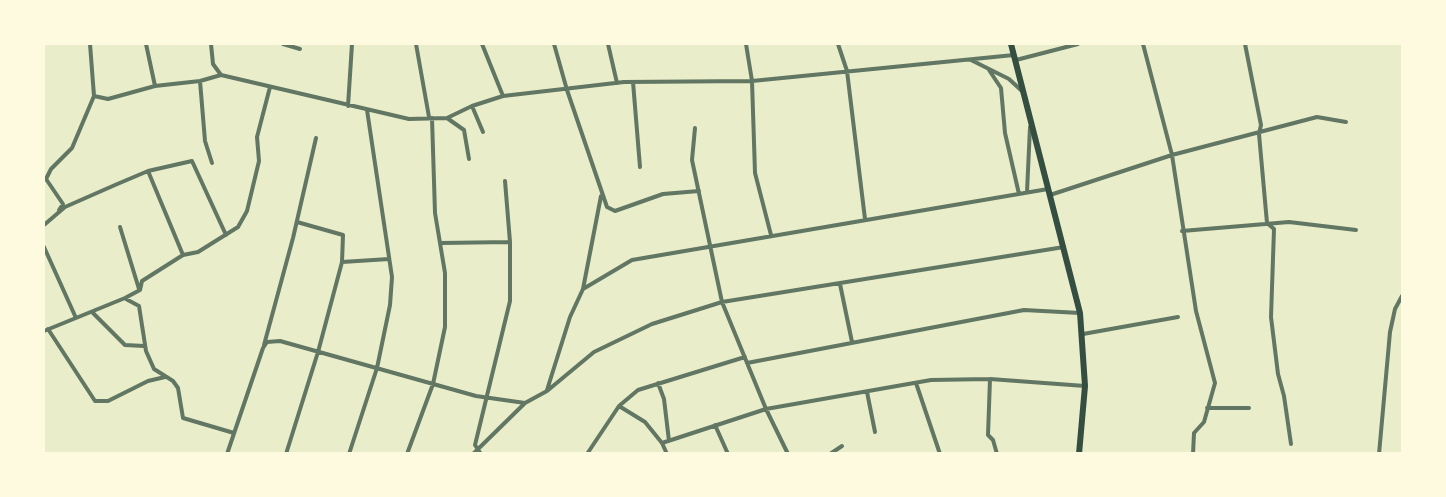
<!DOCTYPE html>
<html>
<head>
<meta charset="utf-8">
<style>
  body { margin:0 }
  #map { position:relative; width:1446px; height:497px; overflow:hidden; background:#e9edc9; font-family:Figtree,sans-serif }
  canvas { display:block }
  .frame { position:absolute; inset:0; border:45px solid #fefae0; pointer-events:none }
</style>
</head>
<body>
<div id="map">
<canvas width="1446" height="497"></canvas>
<div class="frame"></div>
</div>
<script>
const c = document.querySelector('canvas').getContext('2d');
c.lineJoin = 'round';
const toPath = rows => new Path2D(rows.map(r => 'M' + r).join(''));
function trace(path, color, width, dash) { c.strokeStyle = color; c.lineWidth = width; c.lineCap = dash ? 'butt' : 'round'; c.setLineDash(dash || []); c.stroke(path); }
const minor = toPath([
  [211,44,213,64,221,75],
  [283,44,300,49],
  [416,44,429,117],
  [482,44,503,96],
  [554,44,567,90,607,207,615,211,663,194,699,191],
  [608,44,617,83],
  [746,44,752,81,755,173,771,235],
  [838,44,847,71,865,219],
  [1143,44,1172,155,1196,311,1215,383,1204,422,1194,433,1193,454],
  [1245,44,1261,125,1259,134,1267,223,1274,229,1271,317,1278,374,1284,396,1291,444],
  [971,60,1009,79,1023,92],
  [1016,60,1078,44],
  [989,70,1001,88,1005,133,1019,194],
  [200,81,205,141,212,163],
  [633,82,640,167],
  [155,86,200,81,221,75,409,119,447,118,472,106,503,96,624,82,752,81,1014,55],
  [94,96,108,99,155,86,146,44],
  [348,106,352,44],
  [472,106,483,132],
  [447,118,464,130,469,159],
  [695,128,692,160,722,302,766,409,788,454],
  [148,171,183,255],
  [1027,192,1030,127],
  [1050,195,1172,155,1317,117,1346,122],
  [59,210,63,204,46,179,51,169,72,148,94,96,90,44],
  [297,222,343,235,342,262],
  [44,225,65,207,115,185,148,171,192,161,226,235],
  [120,227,139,289],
  [1182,231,1289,222,1356,230],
  [441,243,510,242],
  [44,247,76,318],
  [840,284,852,342],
  [583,289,632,260,1048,189],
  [126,299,139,306,146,351,154,369,173,381,178,388,183,418,234,433],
  [93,313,125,345,144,346],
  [48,329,95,401,108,401,148,381,165,377],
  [44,331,125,298,140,290,142,281,183,255,198,252,238,227,247,211,259,161,257,137,270,87],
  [1083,334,1178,317],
  [264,345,293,238,316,138],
  [747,363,1024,310,1080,313],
  [990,379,988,435,993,440,997,454],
  [658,383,664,399,669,441],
  [916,383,940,454],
  [547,390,570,317,583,289,601,196],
  [867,392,875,432],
  [619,406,645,422,662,443,667,454],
  [1207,408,1249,408],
  [715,425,728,454],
  [662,443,766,409,931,380,990,379,1085,386],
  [227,454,263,348,267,342,280,341,476,396,525,403,547,391,594,352,652,324,722,302,1064,247],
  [286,454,318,352,342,262,389,259],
  [349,454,377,368,390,305,392,277,367,110],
  [407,454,433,384,445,327,445,273,435,213,432,118],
  [473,454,525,403],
  [481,454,475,445,510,301,510,242,505,181],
  [587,454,619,406,638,390,745,357],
  [830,454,842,446],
  [1379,454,1390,332,1395,309,1402,296]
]);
const primary = toPath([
  [1011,44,1080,313,1085,386,1079,454]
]);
trace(minor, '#617663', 4);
trace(primary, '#344e41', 6);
</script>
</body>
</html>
